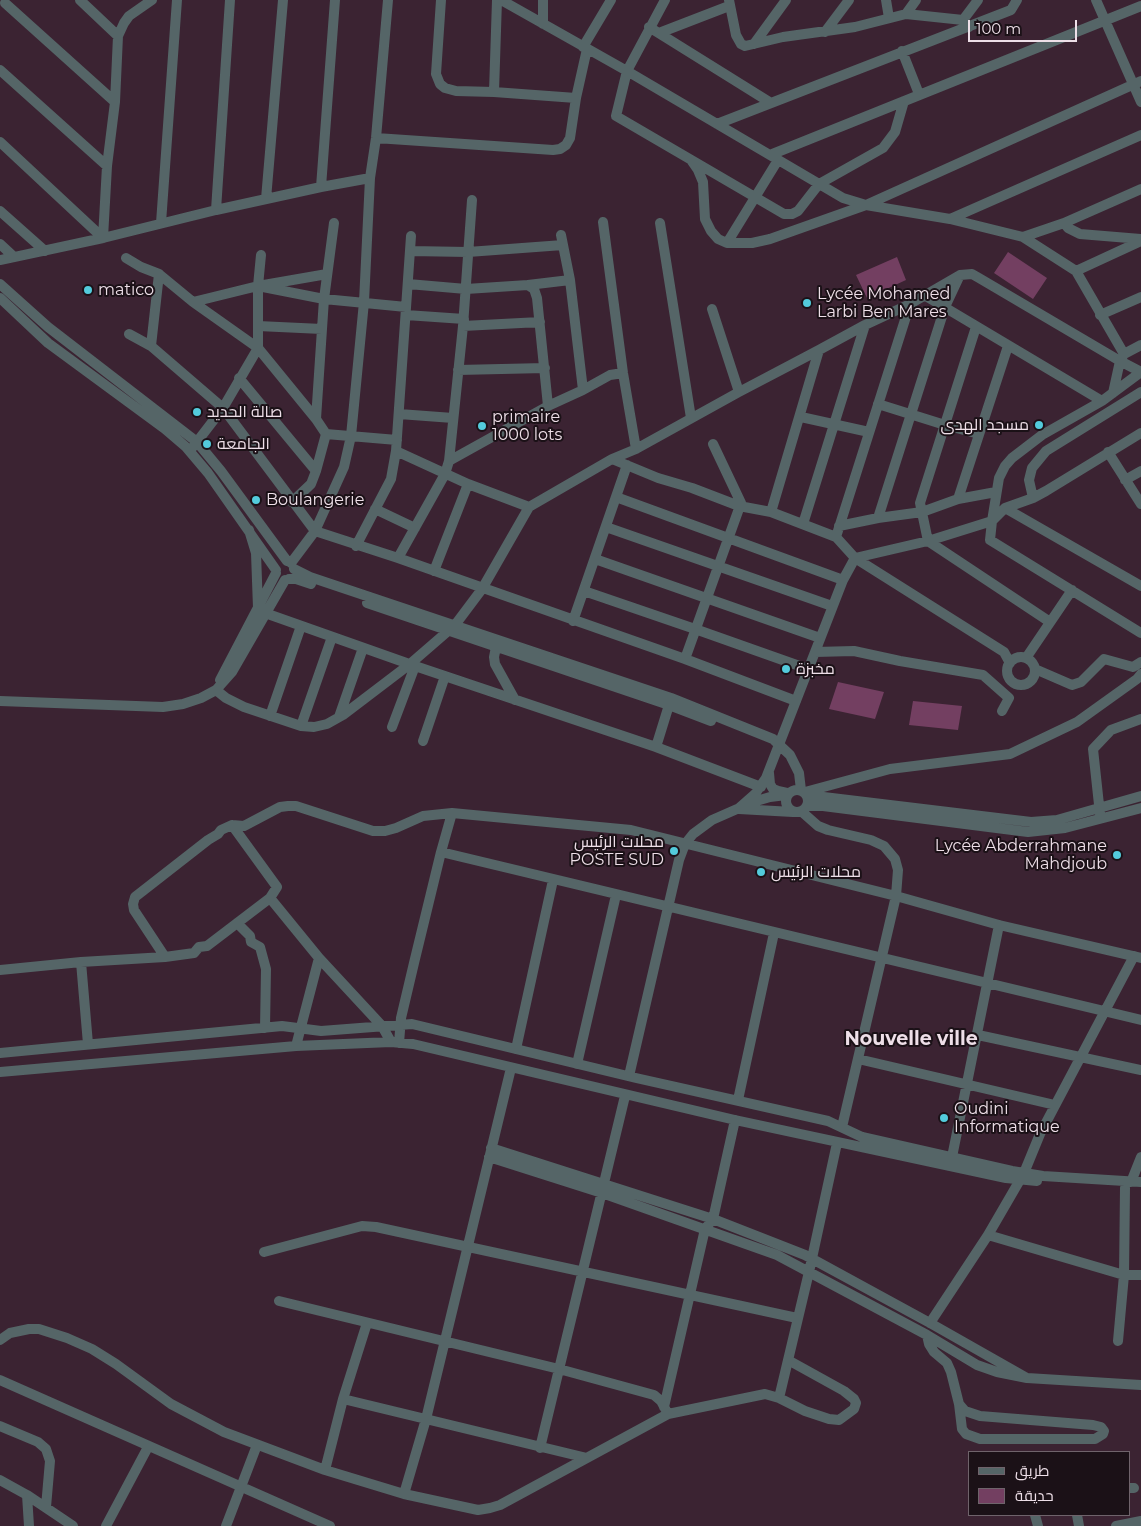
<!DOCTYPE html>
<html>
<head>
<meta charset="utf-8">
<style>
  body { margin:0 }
  #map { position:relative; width:1141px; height:1526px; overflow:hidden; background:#3b2332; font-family:Montserrat,Cairo,sans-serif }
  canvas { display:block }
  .legend { position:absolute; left:968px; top:1451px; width:162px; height:65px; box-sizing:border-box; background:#1b1117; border:1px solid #6f636b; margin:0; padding:6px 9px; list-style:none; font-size:15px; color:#eedfe8 }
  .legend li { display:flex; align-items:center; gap:10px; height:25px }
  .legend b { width:25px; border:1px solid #6f636b }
  .scale { position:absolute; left:968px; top:20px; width:109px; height:22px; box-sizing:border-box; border:2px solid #eedfe8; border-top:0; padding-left:6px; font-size:15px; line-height:18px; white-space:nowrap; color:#eedfe8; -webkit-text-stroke:4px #1b1117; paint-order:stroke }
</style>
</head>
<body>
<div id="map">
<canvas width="1141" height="1526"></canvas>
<ul class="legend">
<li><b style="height:6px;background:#556567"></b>طريق</li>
<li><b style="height:14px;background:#733f61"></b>حديقة</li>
</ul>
<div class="scale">100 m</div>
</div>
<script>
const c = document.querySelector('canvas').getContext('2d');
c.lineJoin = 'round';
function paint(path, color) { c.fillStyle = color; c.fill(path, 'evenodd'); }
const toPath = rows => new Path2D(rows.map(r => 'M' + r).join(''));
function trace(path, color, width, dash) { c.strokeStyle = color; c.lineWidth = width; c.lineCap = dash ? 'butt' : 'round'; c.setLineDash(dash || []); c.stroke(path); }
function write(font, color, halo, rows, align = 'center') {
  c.font = font + ' Montserrat,Cairo,sans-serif'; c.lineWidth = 4; c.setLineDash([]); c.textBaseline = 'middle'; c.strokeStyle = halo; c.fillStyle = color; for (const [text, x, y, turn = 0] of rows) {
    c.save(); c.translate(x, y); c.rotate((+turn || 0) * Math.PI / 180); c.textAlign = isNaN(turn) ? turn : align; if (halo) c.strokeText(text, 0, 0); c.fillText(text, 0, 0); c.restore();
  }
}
const green = toPath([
  [1008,252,1047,278,1033,299,994,273],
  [897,257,906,280,867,298,856,275],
  [838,682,884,692,875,719,829,709],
  [913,701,962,706,958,730,909,725]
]);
const minor = toPath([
  [80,0,118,36],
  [441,0,436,74,440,84,445,88,456,91,494,92,576,98],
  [501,0,627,71,843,198,866,205,950,219,1023,237,1076,271,1124,354],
  [543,0,543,24],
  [665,0,627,71,616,116,784,214,792,214,798,211,819,184,883,148,895,132,904,101],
  [729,0,736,35,741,44,745,46,783,37,855,27,906,14,963,20,969,27],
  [886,0,889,18],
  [1096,0,1141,102],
  [5,3,115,102],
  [906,14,916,0],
  [963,20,978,0],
  [649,27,771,103],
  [825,32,849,0],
  [659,33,729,6],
  [754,44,786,0],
  [583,47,611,0],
  [902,51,919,94],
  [0,70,107,166],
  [494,92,497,0],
  [717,124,1011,10,1017,0],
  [376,138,553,150,560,149,566,145,570,138,576,98,587,49],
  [0,142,103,238],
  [770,155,1141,6],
  [691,160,698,170,703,182,705,219,711,231,718,239,727,243,752,243,770,239,866,205,1141,81],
  [321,187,335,0],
  [266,199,283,0],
  [216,210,230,0],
  [0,211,45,251],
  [950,219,1141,135],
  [603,222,623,373,636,449],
  [161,223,177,0],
  [660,223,691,418],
  [1064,223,1068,228,1080,234,1141,239],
  [1023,237,1064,223,1141,189],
  [103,238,107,166,115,102,118,36,124,23,129,16,152,0],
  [727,243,778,160],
  [0,244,14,257],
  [410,251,468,252,563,245],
  [126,258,141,267,159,274,151,346],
  [0,260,103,238,216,210,321,187,370,178],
  [1076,271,1141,241],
  [159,274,193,302,258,348,316,419,326,434,316,471,311,484,292,502],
  [570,280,583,390],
  [0,284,48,327,197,442,221,471,287,561],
  [408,284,466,289,528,285,534,289,537,298,548,406],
  [528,285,570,280,561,235],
  [258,286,324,299,406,307],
  [924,295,1102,401],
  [0,298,48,343,165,429,186,447,208,473,276,570],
  [193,302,258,286,327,274],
  [712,309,739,392],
  [406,315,464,319],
  [1100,315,1141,297],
  [258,326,322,329],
  [463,326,540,322],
  [976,327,920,503,928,541,1050,622],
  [129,334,151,346,223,408,315,531,398,558,685,659,796,701],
  [458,370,545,368],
  [239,378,316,471],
  [1113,393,1120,361,1124,354,1141,345],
  [878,404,945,425,979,434],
  [399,414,453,418],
  [801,417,869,432],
  [316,419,324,299,334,223],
  [1141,433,1046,491,1033,498,1005,508,992,521,990,540,1141,633],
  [326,434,397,440],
  [193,447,223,408,258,348,258,286,261,255],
  [396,451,468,484,529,507],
  [1108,452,1141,504],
  [612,459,658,478,692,488,739,506,771,512,836,537,855,558,1004,652,1010,663],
  [449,461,548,406,583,390,610,375,623,373],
  [1125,480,1141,471],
  [616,497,843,580],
  [1033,498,1029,480,1032,468,1046,451,1141,392],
  [958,499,1008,346],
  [1005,508,1141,586],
  [375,509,415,528],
  [771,512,819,350],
  [878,518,945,307,960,275],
  [803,524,865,325],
  [839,526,878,518,922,512,958,499,996,492],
  [606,527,832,606],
  [249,530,256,553,258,608,265,613,415,666,656,747,761,787],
  [836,537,910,304],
  [356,546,391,479,396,451,411,236],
  [398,558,445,474,449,461,463,326,472,200],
  [595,559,820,638],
  [291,563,315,531,344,467,351,436,364,302,370,178,376,138,388,0],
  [294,569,310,577,671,698,773,739,790,755,799,773,801,790],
  [434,571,468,484],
  [289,579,296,579,311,584],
  [584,591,695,629,808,669],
  [367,603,669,705,711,721],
  [573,621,627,465],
  [496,647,494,657,495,664,515,700],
  [815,652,854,651,900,661,983,675,1009,698,1002,711],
  '1007 671a14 14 0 1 1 28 0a14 14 0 1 1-28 0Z',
  [1026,658,1072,590],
  [685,659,741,503,713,444],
  [1035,669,1072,685,1081,682,1104,659,1133,667,1141,662],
  [220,680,276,573],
  [216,690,226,698,244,707,301,726,314,727,327,724,343,715,410,664,455,625,482,589,529,507,612,459,636,449,739,392,819,350,865,325,910,304,960,275,972,274,979,278,1120,361,1141,372],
  [0,701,163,707,183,704,201,698,216,690,232,672,285,580],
  [270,716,301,626],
  [339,717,363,648],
  [301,726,332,637],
  [392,727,415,666],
  [423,741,445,676],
  [656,747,669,705],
  [769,773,770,784,773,789,778,791,787,793],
  '786 801a11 11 0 1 1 22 0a11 11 0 1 1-22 0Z',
  [805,792,890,769,1010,754,1077,722,1137,679,1141,674],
  [807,795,1031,822,1057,820,1141,796],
  [807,806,823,806,1028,832,1065,828,1141,808],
  [738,809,755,794,766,778,843,580,855,558,928,541,992,521,999,478,1005,466,1012,458,1042,435,1102,401,1141,372],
  [739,809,793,812],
  [801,811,818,826,828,830,871,840,884,846,895,859,898,870,896,896,842,1127],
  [1100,814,1093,749,1111,730,1141,719],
  [232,825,277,887,270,898,319,958,382,1026,391,1042],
  [441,852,1141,1020],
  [237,923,250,936,251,942,260,947,266,969,265,1028],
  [165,957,134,910,133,904,135,897,208,840,218,834,221,830,232,825,244,826,280,807,288,806,296,806,373,831,385,831,396,828,423,816,452,813,631,830,896,896,999,925,1141,958],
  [81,962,88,1044],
  [0,970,81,962,165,957,194,953,199,947,207,946,270,898],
  [978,1035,1141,1070],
  [399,1043,401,1018,414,963,441,852,452,813],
  [296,1046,319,958],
  [516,1049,553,880],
  [0,1053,282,1026,321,1031,412,1024,636,1078,828,1121,862,1137,1012,1171,1043,1176,1141,1182],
  [858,1059,1055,1105],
  [577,1064,616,895],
  [0,1072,296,1046,391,1042,413,1044,735,1120,1006,1178,1037,1181],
  [629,1076,679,860,685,844,693,834,712,820,753,802,770,797,786,795],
  [738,1100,774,933],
  [489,1157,602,1193,777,1255,927,1335,977,1365,997,1372,1027,1378,930,1323,805,1255,713,1219,491,1148],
  [952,1157,999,925],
  [1131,1182,1141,1157],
  [988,1235,1124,1275,1141,1275],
  [264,1252,362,1226,376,1227,797,1318],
  [279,1301,559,1369,654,1395,661,1401,668,1414],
  [930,1323,988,1235,1024,1173,1040,1134,1134,956],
  [927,1335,929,1344,934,1352,947,1363,951,1372,959,1404,965,1411,980,1416,1093,1425,1101,1427,1104,1431,1103,1434,1095,1439,980,1439,966,1434,962,1429,959,1404],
  [0,1340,10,1333,29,1329,39,1329,67,1338,92,1349,116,1364,171,1404,224,1432,325,1470,404,1494,478,1510,490,1508,500,1505,668,1414,765,1394,779,1398,805,1411,829,1419,839,1420,854,1409,856,1403,854,1399,844,1391,788,1360],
  [1118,1341,1124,1275,1125,1188],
  [1027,1378,1141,1385],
  [0,1380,330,1526],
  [779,1398,809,1272,837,1143],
  [343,1399,587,1458],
  [664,1407,705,1229,713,1219,735,1120],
  [0,1426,38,1442,46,1449,50,1461,46,1507],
  [540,1448,625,1096],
  [325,1470,343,1399,367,1323],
  [0,1480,27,1495,73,1526],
  [1130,1488,1134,1488],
  [404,1494,426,1419,511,1068],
  [27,1495,29,1526],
  [1035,1515,1038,1526],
  [1077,1515,1079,1526],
  [106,1526,148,1447],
  [226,1526,257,1445],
  [1116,1526,1141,1521]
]);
const markers = [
  [88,290,5,"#53cbdc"],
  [807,303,5,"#53cbdc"],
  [197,412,5,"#53cbdc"],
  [1039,425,5,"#53cbdc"],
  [482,426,5,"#53cbdc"],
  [207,444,5,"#53cbdc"],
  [256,500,5,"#53cbdc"],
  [786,669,5,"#53cbdc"],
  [674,851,5,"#53cbdc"],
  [1117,855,5,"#53cbdc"],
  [761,872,5,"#53cbdc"],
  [944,1118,5,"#53cbdc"]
];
const poiNames = [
  ["matico",98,290],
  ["Lycée Mohamed",817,294],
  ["Larbi Ben Mares",817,312],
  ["صالة الحديد",207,412],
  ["primaire",492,417],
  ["1000 lots",492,435],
  ["مسجد الهدى",1029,425,"right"],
  ["الجامعة",217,444],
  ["Boulangerie",266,500],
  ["مخبزة",796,669],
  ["محلات الرئيس",664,842,"right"],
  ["POSTE SUD",664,860,"right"],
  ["Lycée Abderrahmane",1107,846,"right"],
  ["Mahdjoub",1107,864,"right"],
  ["محلات الرئيس",771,872],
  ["Oudini",954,1109],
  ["Informatique",954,1127]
];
const quarterNames = [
  ["Nouvelle ville",911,1039]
];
paint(green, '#733f61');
trace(minor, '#556567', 10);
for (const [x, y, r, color] of markers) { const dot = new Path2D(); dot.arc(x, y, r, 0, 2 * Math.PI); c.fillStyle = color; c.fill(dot); trace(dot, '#1b1117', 2); }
write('16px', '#eedfe8', '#1b1117', poiNames, 'left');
write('bold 19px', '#eedfe8', '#1b1117', quarterNames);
</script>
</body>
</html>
